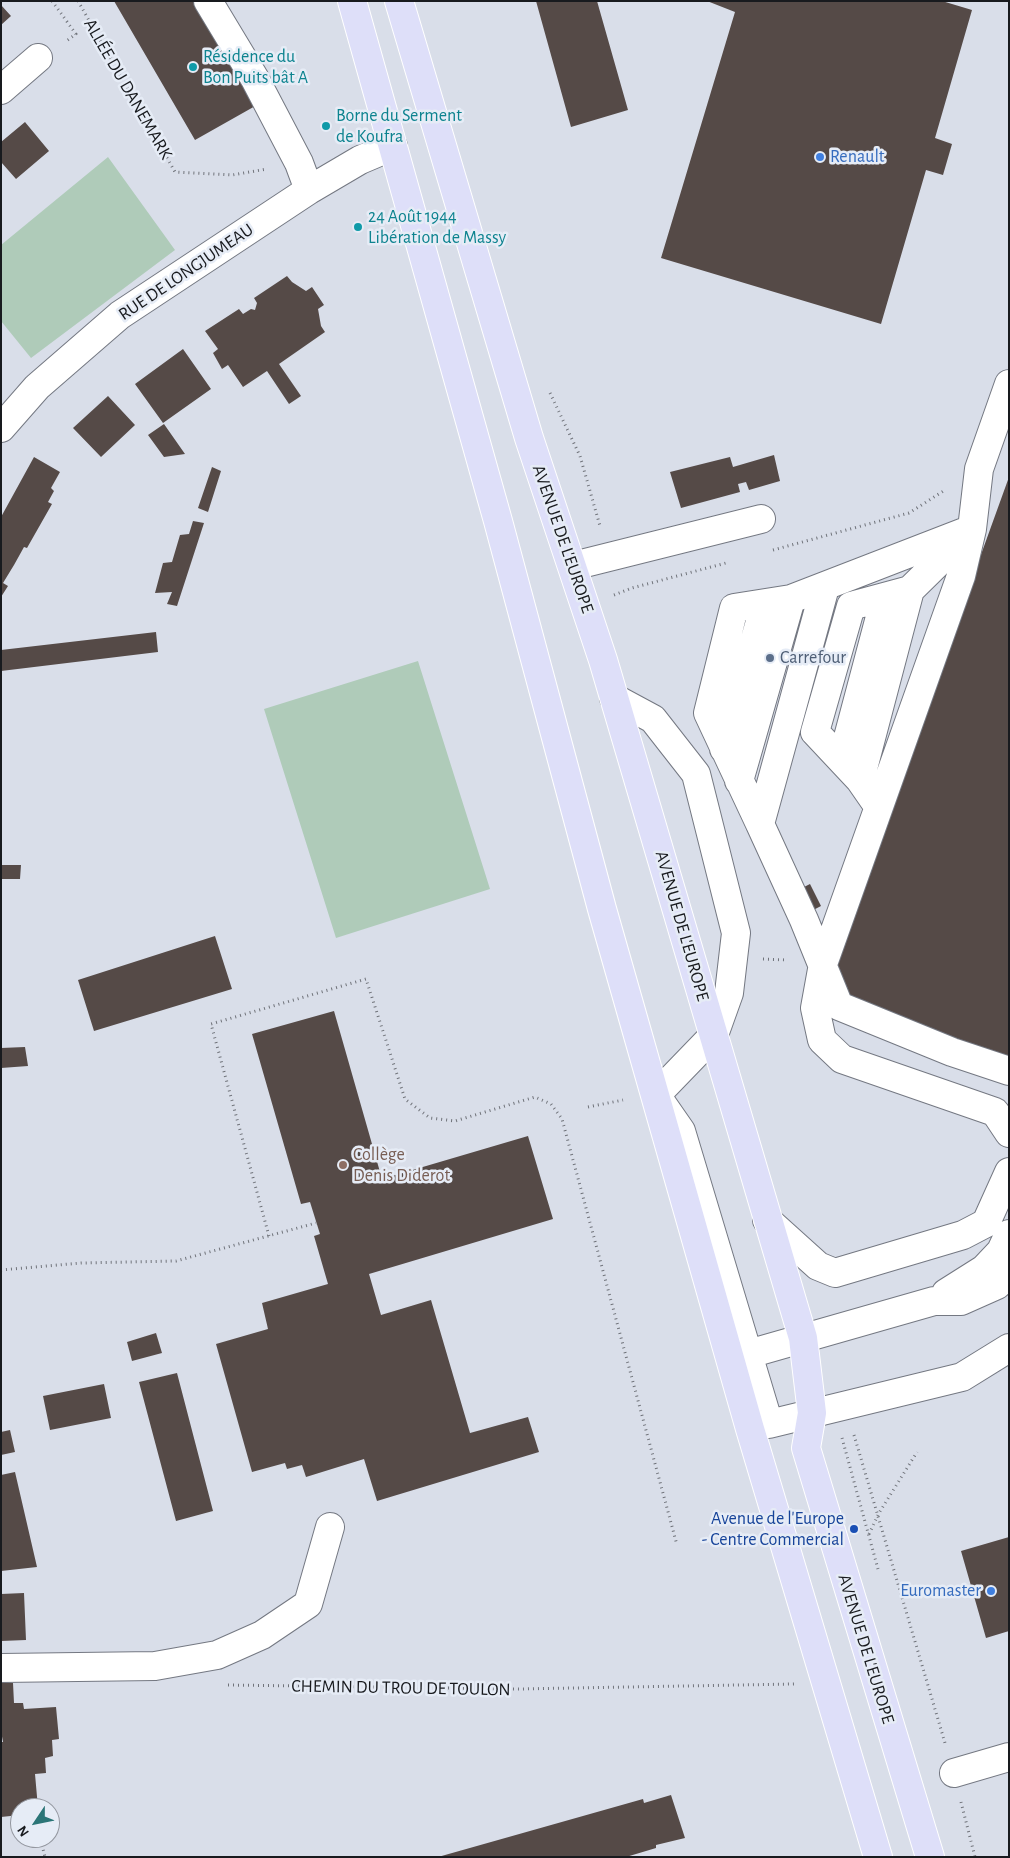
<!DOCTYPE html>
<html>
<head>
<meta charset="utf-8">
<style>
  body { margin:0 }
  #map { position:relative; width:1010px; height:1858px; overflow:hidden; background:#d9dee9; font-family:"Alegreya Sans",sans-serif }
  canvas { display:block }
  .frame { position:absolute; inset:0; border:2px solid #181a1e; pointer-events:none }
  .north { position:absolute; left:10px; top:1798px; width:50px; height:50px; box-sizing:border-box; background:#e6ecf6; border:1px solid #9498a0; border-radius:50%; rotate:236deg; font-size:14px; font-weight:700; line-height:20px; text-align:center; color:#181a1e }
  .north::after { content:''; display:block; margin:auto; width:18px; height:22px; background:#2b7577; clip-path:polygon(50% 0,100% 100%,50% 72%,0 100%) }
</style>
</head>
<body>
<div id="map">
<canvas width="1010" height="1858"></canvas>
<div class="frame"></div>
<div class="north">N</div>
</div>
<script>
const c = document.querySelector('canvas').getContext('2d');
c.lineJoin = 'round';
function paint(path, color) { c.fillStyle = color; c.fill(path, 'evenodd'); }
const toPath = rows => new Path2D(rows.map(r => 'M' + r).join(''));
function trace(path, color, width, dash) { c.strokeStyle = color; c.lineWidth = width; c.lineCap = dash ? 'butt' : 'round'; c.setLineDash(dash || []); c.stroke(path); }
function write(font, color, halo, rows, align = 'center') {
  c.font = font + ' "Alegreya Sans",sans-serif'; c.lineWidth = 5; c.setLineDash([]); c.textBaseline = 'middle'; c.strokeStyle = halo; c.fillStyle = color; for (const [text, x, y, turn = 0] of rows) {
    c.save(); c.translate(x, y); c.rotate((+turn || 0) * Math.PI / 180); c.textAlign = isNaN(turn) ? turn : align; if (halo) c.strokeText(text, 0, 0); c.fillText(text, 0, 0); c.restore();
  }
}
const green = toPath([
  [108,157,175,250,31,358,1,321,1,245],
  [418,661,490,889,336,938,264,709]
]);
const building = toPath([
  [114,1,196,1,257,105,195,140],
  [536,1,597,1,628,110,571,127],
  [707,1,942,1,972,10,935,138,952,144,943,175,926,170,881,324,661,258,735,12],
  [1,5,11,16,1,25],
  [25,122,49,151,16,179,1,162,1,142],
  [287,276,292,282,306,291,312,287,324,305,318,309,321,326,325,332,279,364,301,396,289,404,267,371,243,387,228,365,222,369,213,353,218,349,205,331,239,309,243,314,251,309,255,310,257,303,254,298],
  [183,349,211,389,163,423,135,384],
  [108,396,135,425,101,457,73,428],
  [164,424,185,454,164,457,148,435],
  [774,455,780,481,749,490,746,482,738,484,740,492,681,508,670,472,730,457,733,467],
  [34,457,60,472,51,488,54,491,48,502,52,504,27,548,24,547,14,565,3,583,8,586,1,597,1,517],
  [212,467,221,471,208,512,198,508],
  [1009,477,1009,1063,822,995],
  [193,521,204,523,177,606,167,604,172,592,155,593,163,563,172,562,180,535,189,534],
  [156,632,158,652,1,671,1,650],
  [1,865,21,865,20,879,1,879],
  [810,884,821,906,794,920,782,898],
  [215,936,232,989,94,1031,78,980],
  [334,1011,382,1179,528,1136,553,1219,369,1274,381,1315,431,1300,470,1433,528,1417,539,1452,377,1501,364,1459,306,1477,302,1465,287,1469,285,1463,252,1472,216,1344,268,1329,262,1303,328,1284,314,1236,320,1234,310,1202,301,1204,252,1034],
  [25,1047,28,1066,1,1068,1,1048],
  [156,1333,162,1353,132,1361,127,1342],
  [177,1373,213,1511,176,1521,139,1382],
  [104,1384,111,1418,50,1430,43,1396],
  [10,1430,15,1452,1,1455,1,1432],
  [15,1472,37,1567,1,1571,1,1475],
  [1009,1537,1009,1631,986,1638,961,1551],
  [24,1593,26,1640,1,1641,1,1594],
  [1,1682,13,1683,14,1703,23,1703,24,1709,56,1707,59,1739,52,1740,53,1756,45,1758,46,1773,35,1774,38,1808,20,1808,20,1815,1,1817,1,1742,3,1742,1,1731],
  [671,1795,685,1838,656,1845,656,1848,626,1857,438,1857,643,1799,644,1803]
]);
const path = toPath([
  [52,1,76,34,65,42],
  [78,1,175,172,232,175,267,169],
  [550,393,580,456,600,526],
  [773,550,909,513,945,490],
  [614,595,632,588,726,563],
  [763,959,787,960],
  [588,1107,623,1100],
  [269,1236,211,1024,366,979,405,1099,430,1118,455,1121,535,1097,551,1104,562,1119,677,1545],
  [1,1270,81,1263,176,1261,316,1223],
  [854,1435,945,1743],
  [842,1438,878,1569],
  [869,1534,879,1513,917,1452],
  [228,1685,518,1689,794,1684],
  [961,1802,975,1857],
  [42,1845,45,1857]
]);
const minor = toPath([
  [208,1,255,79,299,163,309,190],
  [1,90,38,58],
  [1009,384,979,469,972,529,961,576,823,964,815,1008,822,1040,842,1059,995,1112,1009,1133],
  [1,428,37,387,120,315,309,190,360,160,393,146],
  [573,566,761,519],
  [825,587,760,824,804,920,839,1006,952,1052,1009,1071],
  [614,698,653,719,696,774,736,933,729,993,714,1035,656,1095,681,1131,769,1424,962,1377,1009,1348],
  [724,749,765,604],
  [842,760,885,598],
  [860,780,910,590],
  [739,781,791,599],
  [878,806,860,780,815,732,851,606,910,590,964,537],
  [760,824,708,713,734,608,791,599,972,529],
  [767,1220,818,1266,835,1273,963,1235,986,1223,1009,1172],
  [946,1293,984,1269,1001,1251,1009,1234],
  [731,1359,934,1301,961,1301,997,1285,1009,1274],
  [1,1668,155,1666,217,1655,262,1635,308,1604,330,1527],
  [954,1773,1009,1757]
]);
const major = toPath([
  [352,1,498,521,602,909,750,1429,878,1857],
  [399,1,529,438,603,660,803,1338,812,1413,806,1448,930,1857]
]);
const markers = [
  [193,67,5,"#0f9aa8"],
  [326,126,5,"#0f9aa8"],
  [820,157,5,"#3f7fe0"],
  [358,227,5,"#0f9aa8"],
  [770,658,5,"#5c6f8a"],
  [343,1165,5,"#8d6e63"],
  [854,1529,5,"#1a4fb4"],
  [991,1591,5,"#3f7fe0"]
];
const cultureNames = [
  ["Résidence du",203,57],
  ["Bon Puits bât A",203,78],
  ["Borne du Serment",336,116],
  ["de Koufra",336,137],
  ["24 Août 1944",368,217],
  ["Libération de Massy",368,238]
];
const streetNames = [
  ["ALLÉE DU DANEMARK",128,89,60],
  ["RUE DE LONGJUMEAU",186,272,-34],
  ["AVENUE DE L'EUROPE",563,539,71],
  ["AVENUE DE L'EUROPE",682,926,74],
  ["AVENUE DE L'EUROPE",866,1649,73],
  ["CHEMIN DU TROU DE TOULON",401,1688,1]
];
const shopNames = [
  ["Renault",830,157],
  ["Euromaster",981,1591,"right"]
];
const serviceNames = [
  ["Carrefour",780,658]
];
const educationNames = [
  ["Collège",353,1155],
  ["Denis Diderot",353,1176]
];
const transitNames = [
  ["Avenue de l'Europe",844,1519],
  ["- Centre Commercial",844,1540]
];
paint(green, '#afcbb9');
paint(building, '#554a47');
trace(minor, '#747882', 30);
trace(major, '#fff', 30);
trace(path, '#70737a', 3, [1, 4]);
trace(minor, '#fff', 28);
trace(major, '#dedff9', 28);
for (const [x, y, r, color] of markers) { const dot = new Path2D(); dot.arc(x, y, r, 0, 2 * Math.PI); c.fillStyle = color; c.fill(dot); trace(dot, '#e6ecf6', 2); }
write('18px', '#0d838f', '#e6ecf6', cultureNames, 'left');
write('18px', '#181a1e', '#e6ecf6', streetNames);
write('18px', '#366cbe', '#e6ecf6', shopNames, 'left');
write('18px', '#4e5e75', '#e6ecf6', serviceNames, 'left');
write('18px', '#785e54', '#e6ecf6', educationNames, 'left');
write('18px', '#164399', '#e6ecf6', transitNames, 'right');
</script>
</body>
</html>
